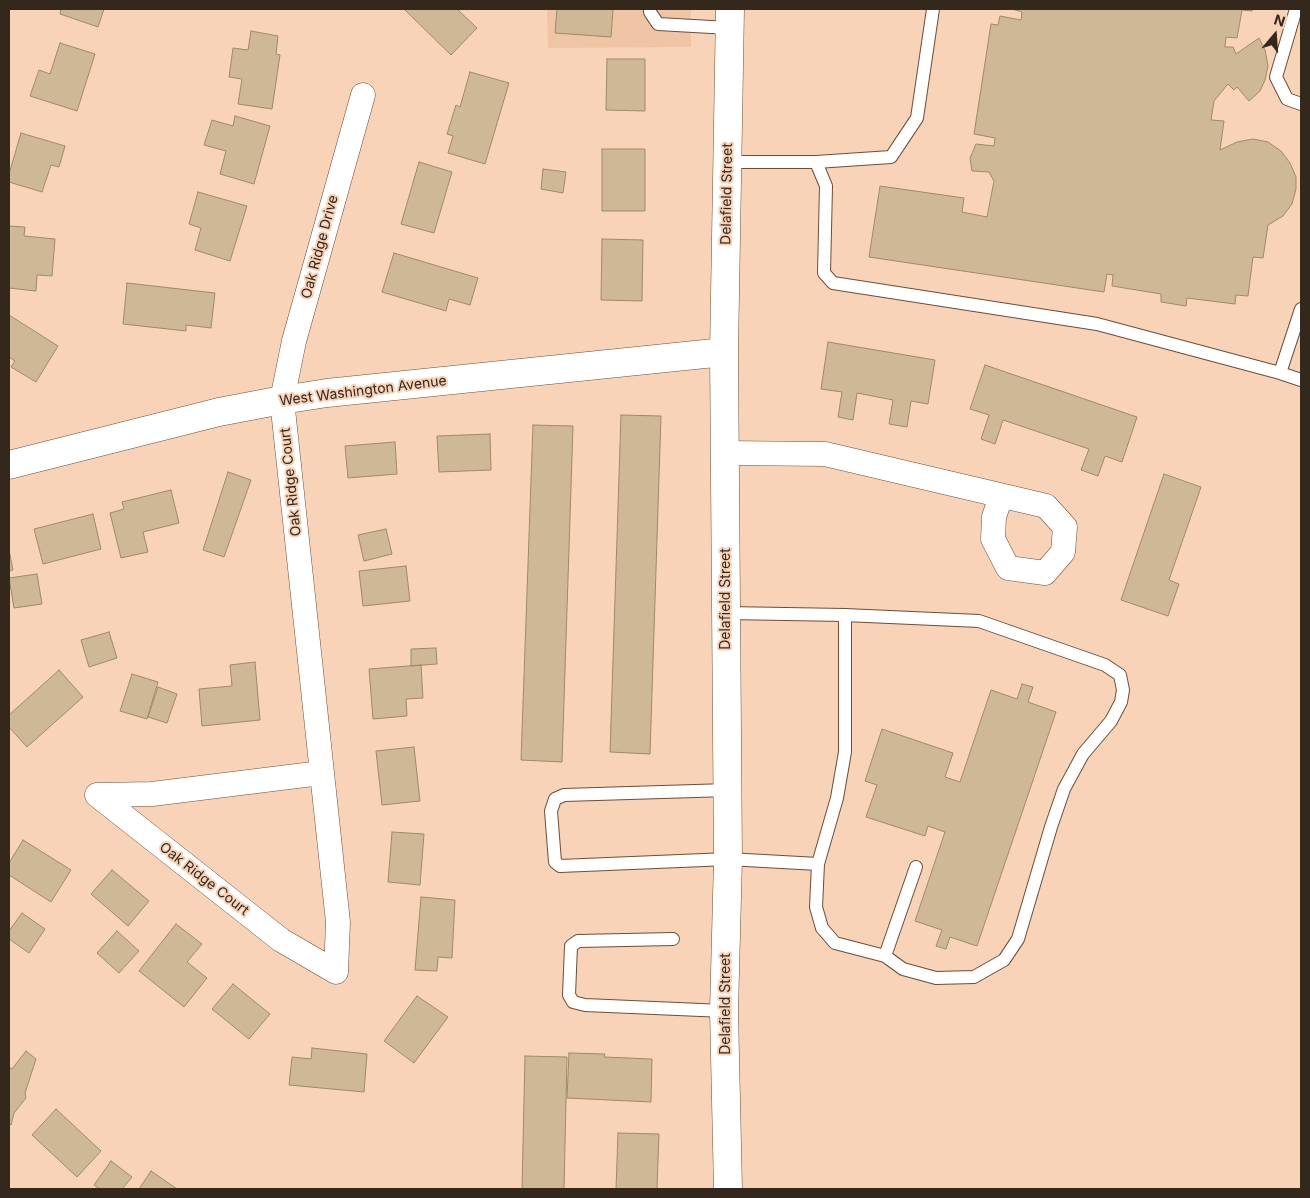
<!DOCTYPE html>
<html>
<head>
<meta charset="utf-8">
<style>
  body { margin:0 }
  #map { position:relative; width:1310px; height:1198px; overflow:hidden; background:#f8d3b8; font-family:Inter,sans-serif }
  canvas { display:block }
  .frame { position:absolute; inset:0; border:10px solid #34271c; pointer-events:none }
  .north { position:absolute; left:1250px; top:10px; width:50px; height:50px; -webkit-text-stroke:4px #f8d3b8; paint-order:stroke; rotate:18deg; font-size:14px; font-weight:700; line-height:20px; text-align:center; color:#34271c }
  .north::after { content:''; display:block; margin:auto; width:18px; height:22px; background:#34271c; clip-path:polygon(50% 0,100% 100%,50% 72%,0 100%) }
</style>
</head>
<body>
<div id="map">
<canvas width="1310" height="1198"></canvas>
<div class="frame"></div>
<div class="north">N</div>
</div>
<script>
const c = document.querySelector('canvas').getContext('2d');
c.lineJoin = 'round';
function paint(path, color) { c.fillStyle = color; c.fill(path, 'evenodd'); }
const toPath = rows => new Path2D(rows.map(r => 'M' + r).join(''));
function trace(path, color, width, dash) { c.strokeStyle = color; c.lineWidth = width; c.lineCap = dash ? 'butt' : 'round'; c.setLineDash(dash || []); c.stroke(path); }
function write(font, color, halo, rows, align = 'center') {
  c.font = font + ' Inter,sans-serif'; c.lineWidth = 4; c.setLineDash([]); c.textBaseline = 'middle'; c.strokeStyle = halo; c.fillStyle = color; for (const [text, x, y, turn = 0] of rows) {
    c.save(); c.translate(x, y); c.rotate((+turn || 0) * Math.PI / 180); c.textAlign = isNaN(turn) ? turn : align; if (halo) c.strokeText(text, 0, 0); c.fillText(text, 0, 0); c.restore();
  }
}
const built = toPath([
  [547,9,691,9,691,47,548,48]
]);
const building = toPath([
  [61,9,104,9,98,27,60,14,61,9],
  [404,9,457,9,477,28,451,55,404,9],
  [557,9,613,9,611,37,555,33,557,9],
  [1012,9,1253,9,1252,11,1242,10,1237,38,1226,37,1225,47,1233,47,1236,54,1259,38,1265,50,1268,66,1265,80,1260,91,1249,101,1237,87,1234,90,1228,84,1214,101,1211,120,1224,121,1220,150,1237,142,1253,139,1268,142,1281,151,1290,163,1296,177,1296,189,1292,204,1283,216,1268,225,1263,258,1253,257,1248,296,1236,295,1235,304,1187,298,1186,306,1161,302,1161,294,1112,286,1113,275,1107,274,1104,292,869,257,880,186,964,198,962,212,987,217,994,181,989,172,972,171,970,158,976,144,994,146,995,138,974,134,991,24,998,25,1000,16,1021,20,1022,12,1012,9],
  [251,31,278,36,276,54,280,55,272,109,238,104,242,79,229,77,233,48,248,50,251,31],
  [60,43,95,54,77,111,30,96,39,70,50,74,60,43],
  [607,59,645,59,645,111,606,110,607,59],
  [470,72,509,83,485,164,448,153,453,136,447,134,456,105,460,107,470,72],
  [235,116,270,126,254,184,220,174,226,151,204,145,212,120,233,126,235,116],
  [21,133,65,146,59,167,51,165,42,192,9,182,9,174,21,133],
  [602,149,645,149,645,211,602,211,602,149],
  [419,162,452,172,434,233,401,224,419,162],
  [543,169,566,172,563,193,541,189,543,169],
  [198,192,247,206,230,261,195,250,201,228,189,224,198,192],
  [9,226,25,227,24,236,55,239,52,276,37,275,36,291,9,288,9,226],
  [602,239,643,240,642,301,601,300,602,239],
  [394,253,478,278,470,305,449,299,446,311,382,292,394,253],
  [127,283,215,293,211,328,186,325,186,331,123,324,127,283],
  [9,315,58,346,36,382,11,367,15,361,9,357,9,315],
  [828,342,935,360,928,404,911,401,907,427,889,424,893,400,857,393,853,420,838,417,842,392,821,389,828,342],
  [985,365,1137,417,1122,462,1105,456,1098,476,1081,470,1089,449,1003,420,995,444,981,439,989,415,970,409,985,365],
  [621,415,661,416,650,754,610,752,621,415],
  [533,425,573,426,562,762,521,760,533,425],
  [490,434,491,470,439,472,437,436,490,434],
  [395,442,397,474,348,478,345,446,395,442],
  [228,472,251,480,224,557,203,550,228,472],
  [1164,474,1201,487,1169,580,1179,584,1168,616,1121,600,1164,474],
  [171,490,179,523,143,532,148,552,121,558,110,513,124,509,122,502,171,490],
  [93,514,101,549,43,564,34,529,93,514],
  [386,529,392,554,364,561,358,535,386,529],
  [9,550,13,570,9,571,9,550],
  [406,566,410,601,363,606,359,571,406,566],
  [37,574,42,604,14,608,9,578,37,574],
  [109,632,117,658,89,667,81,640,109,632],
  [436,648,437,664,411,666,411,649,436,648],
  [255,662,260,720,202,726,199,689,232,686,230,665,255,662],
  [421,665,423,698,406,699,407,716,373,719,369,669,421,665],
  [59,670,83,697,27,747,9,727,9,715,59,670],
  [132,674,158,682,147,719,120,711,132,674],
  [1022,684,1033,687,1028,702,1056,712,977,946,950,937,946,949,936,946,942,930,915,921,945,832,928,826,925,836,866,817,877,785,865,781,882,729,953,753,945,777,960,782,991,690,1017,699,1022,684],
  [158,687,177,694,167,723,148,717,158,687],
  [414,747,420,801,382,805,376,751,414,747],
  [392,832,424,834,420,885,388,882,392,832],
  [23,840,71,870,51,902,9,875,9,863,23,840],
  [112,870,149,901,128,926,91,894,112,870],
  [421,897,455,900,452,958,438,957,437,971,415,970,421,897],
  [22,913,45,929,29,953,9,939,9,931,22,913],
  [176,924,202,944,187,962,207,978,184,1007,139,971,176,924],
  [117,931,139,951,119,973,97,953,117,931],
  [233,984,270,1014,249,1039,212,1009,233,984],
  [417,996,448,1017,414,1063,384,1041,417,996],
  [312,1048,367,1054,364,1092,289,1085,292,1057,311,1059,312,1048],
  [26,1051,36,1059,25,1093,26,1098,14,1113,11,1125,9,1123,9,1067,12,1069,26,1051],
  [569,1053,605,1054,604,1057,652,1059,651,1102,567,1098,569,1053],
  [525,1056,567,1057,564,1189,522,1189,525,1056],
  [56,1109,101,1151,77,1177,32,1135,56,1109],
  [618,1133,659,1134,657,1189,616,1189,618,1133],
  [111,1161,132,1177,122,1189,100,1189,94,1185,111,1161],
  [151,1171,177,1189,139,1189,151,1171]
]);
const service = toPath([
  [650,9,650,12,658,24,729,28],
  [1296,9,1276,77,1287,99,1301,104],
  [728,162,816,162,891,157,917,118,933,9],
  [816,162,826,186,824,273,833,283,1097,324,1280,373,1301,380],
  [1280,373,1301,309],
  [726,613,845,615],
  [728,790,564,795,555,799,551,811,555,862,560,866,728,859,818,864],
  [673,939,578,941,571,946,569,995,573,1002,585,1005,724,1011],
  [885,956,903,969,936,978,974,977,1004,960,1018,939,1051,827,1064,789,1083,754,1111,721,1121,702,1123,690,1120,675,1105,665,979,621,845,615,845,752,837,798,818,864,816,907,822,928,835,943,885,956,916,867]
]);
const minor = toPath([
  [725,453,825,454,1046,506,1065,527,1063,552,1045,573,1008,568,993,539,994,517,1001,496],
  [97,795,281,940,336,972,338,922,282,400,294,341,363,95],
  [97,795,152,794,321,773]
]);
const tertiary = toPath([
  [9,465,219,412,282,400,327,393,724,352],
  [728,1189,724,1011,728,859,724,352,730,9]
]);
const streetNames = [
  ["Delafield Street",727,194,-89],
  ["Oak Ridge Drive",320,247,-75],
  ["West Washington Avenue",363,391,-7],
  ["Oak Ridge Court",291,482,-96],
  ["Delafield Street",726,599,-90],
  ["Oak Ridge Court",204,879,38],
  ["Delafield Street",726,1004,-90]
];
paint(built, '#efc5a6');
paint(building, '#cfb895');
trace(building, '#a08968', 1);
trace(service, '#6c4e37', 14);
trace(minor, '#6c4e37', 25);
trace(tertiary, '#6c4e37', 29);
trace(service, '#fff', 12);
trace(minor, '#fff', 24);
trace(tertiary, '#fff', 28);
write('14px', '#34271c', '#f8d3b8', streetNames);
</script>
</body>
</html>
